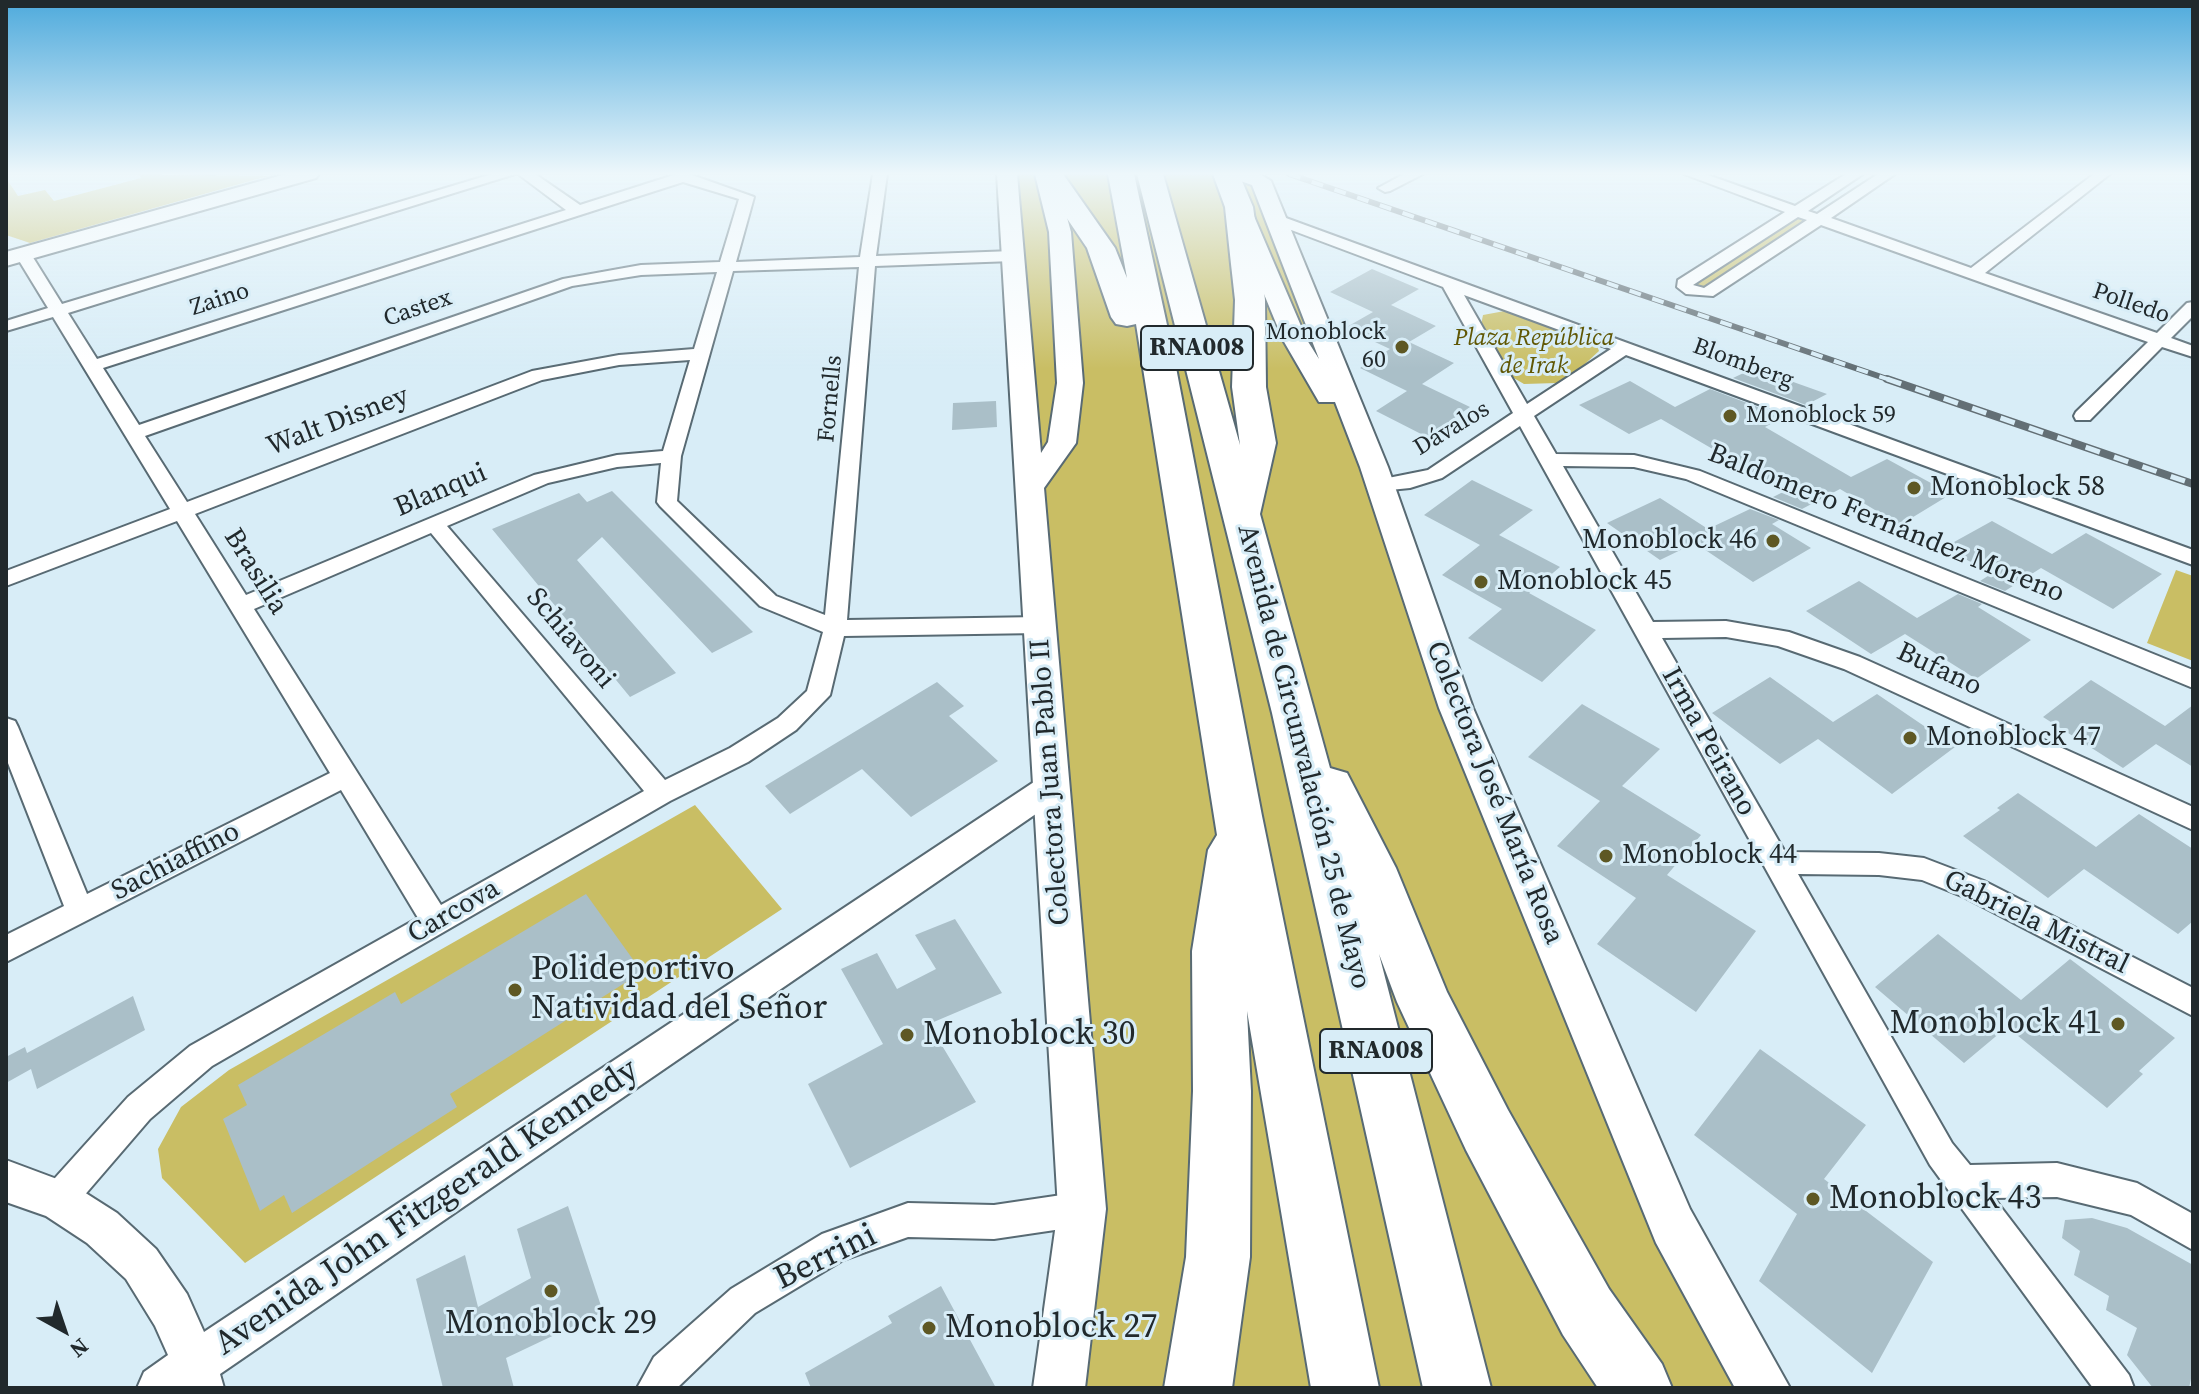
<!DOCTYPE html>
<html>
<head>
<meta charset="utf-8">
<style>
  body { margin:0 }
  #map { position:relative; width:2199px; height:1394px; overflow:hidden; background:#d8edf7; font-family:"Source Serif 4",serif }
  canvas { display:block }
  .frame { position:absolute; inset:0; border:8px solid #21292c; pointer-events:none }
  .north { position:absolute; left:24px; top:1290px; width:80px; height:80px; -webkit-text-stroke:6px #d8edf7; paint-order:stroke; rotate:140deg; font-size:22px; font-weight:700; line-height:32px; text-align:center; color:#21292c }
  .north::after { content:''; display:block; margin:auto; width:28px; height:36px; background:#21292c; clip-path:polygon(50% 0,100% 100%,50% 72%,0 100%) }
</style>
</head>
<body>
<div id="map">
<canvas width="2199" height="1394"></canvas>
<div class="frame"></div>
<div class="north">N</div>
</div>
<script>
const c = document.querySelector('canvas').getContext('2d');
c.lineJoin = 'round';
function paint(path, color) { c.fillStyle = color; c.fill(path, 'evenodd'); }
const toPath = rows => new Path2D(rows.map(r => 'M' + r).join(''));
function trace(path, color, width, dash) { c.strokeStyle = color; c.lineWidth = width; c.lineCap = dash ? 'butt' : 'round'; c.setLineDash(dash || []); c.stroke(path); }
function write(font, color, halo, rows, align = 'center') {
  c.font = font + ' "Source Serif 4",serif'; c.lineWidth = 6; c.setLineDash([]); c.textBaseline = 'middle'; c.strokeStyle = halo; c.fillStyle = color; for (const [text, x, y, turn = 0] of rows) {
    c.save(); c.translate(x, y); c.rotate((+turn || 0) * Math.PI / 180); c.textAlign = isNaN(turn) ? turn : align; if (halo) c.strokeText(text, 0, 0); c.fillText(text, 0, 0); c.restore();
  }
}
const green = toPath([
  [139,174,268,176,30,243,6,235,6,178,18,196,45,190,54,201,141,178],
  [1007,174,1260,174,1406,567,1764,1388,1059,1388,1082,1208],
  [1795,218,1804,221,1701,288,1692,285],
  [1510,310,1596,343,1599,351,1573,375,1557,383,1524,384,1512,377,1481,325,1483,315],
  [2176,570,2193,576,2193,661,2147,643],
  [695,805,782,909,245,1263,162,1178,158,1149,181,1107,229,1070]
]);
const building = toPath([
  [1372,269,1419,289,1391,305,1436,326,1409,342,1454,363,1422,384,1470,407,1427,437,1376,411,1407,391,1360,368,1390,349,1345,328,1373,312,1330,292],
  [1754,368,1827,394,1806,405,1733,378],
  [1630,381,1675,407,1710,389,1784,417,1765,427,1851,477,1887,459,1951,494,1900,525,1840,489,1802,509,1773,497,1785,491,1661,419,1629,434,1579,405],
  [996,401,997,427,952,430,953,403],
  [1472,480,1533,510,1499,535,1560,567,1529,593,1596,630,1542,682,1468,638,1502,609,1442,575,1480,545,1424,515],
  [612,491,753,632,712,653,602,537,577,560,676,673,630,697,492,529,579,493,587,502],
  [1660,498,1708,529,1750,509,1779,520,1772,524,1811,548,1753,582,1695,543,1660,560,1607,523],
  [1992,521,2052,554,2086,533,2162,574,2113,609,2041,568,2005,591,1980,581,1991,574,1945,547],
  [1859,581,1917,618,1958,594,1982,604,1978,607,2031,640,1976,679,1905,634,1871,654,1806,611],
  [1770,677,1833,722,1877,694,1955,747,1892,794,1818,739,1780,764,1712,713],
  [2091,680,2165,726,2193,705,2193,767,2156,744,2123,768,2043,717],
  [937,682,964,706,949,716,998,761,911,817,862,769,790,814,765,786],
  [1582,704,1660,749,1622,786,1701,835,1667,875,1756,931,1696,1012,1597,944,1636,898,1557,846,1600,801,1528,757],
  [2018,793,2096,847,2139,814,2193,849,2193,921,2178,934,2084,869,2048,898,1963,836,2000,810,1997,808],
  [586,894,642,972,450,1094,457,1107,292,1213,284,1195,260,1211,223,1119,247,1105,238,1085,395,992,401,1004],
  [955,919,1002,993,929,1024,976,1102,850,1168,808,1084,883,1044,841,969,877,953,897,989,936,969,915,935],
  [1938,934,2021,1000,2070,959,2175,1038,2139,1071,2143,1074,2107,1108,2007,1027,1964,1063,1875,987],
  [133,996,145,1030,37,1089,31,1069,6,1083,6,1057,25,1047,27,1053],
  [1760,1049,1866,1125,1824,1179,1933,1262,1872,1373,1759,1281,1797,1214,1694,1135],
  [568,1206,603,1312,506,1358,514,1388,443,1388,416,1279,465,1255,478,1307,531,1278,517,1229],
  [2092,1218,2127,1228,2193,1265,2193,1370,2189,1388,2153,1388,2127,1355,2137,1328,2106,1310,2109,1296,2074,1275,2080,1251,2062,1238,2065,1220],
  [941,1286,996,1388,811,1388,805,1373,892,1323,888,1316]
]);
const minor = toPath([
  [492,174,515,174,68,313,97,359,566,210,518,174,535,174,580,205,677,174,689,174,754,197,736,262,860,257,873,174,887,174,876,256,1013,251,1021,256,1013,261,875,266,847,620,1040,617,1048,619,1051,625,1048,631,1040,633,844,636,830,695,796,730,748,762,670,801,212,1066,150,1119,70,1212,58,1217,46,1212,41,1200,46,1188,128,1097,190,1046,418,918,341,790,6,962,6,935,64,906,6,758,6,718,15,721,18,727,87,894,330,773,177,521,6,586,6,571,170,509,53,317,6,331,6,321,48,308,15,254,17,251,29,251,62,304,492,174],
  [683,182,739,199,720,262,641,265,563,279,139,425,103,368,683,182],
  [859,267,825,615,776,596,677,501,681,456,733,271,859,267],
  [717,272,694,349,619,355,532,371,187,502,145,436,572,286,641,275,717,272],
  [690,360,663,451,617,455,534,475,246,595,195,514,542,380,619,365,690,360],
  [661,463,657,502,660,506,760,606,823,632,807,691,778,718,730,748,665,780,447,526,548,483,617,467,661,463],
  [431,533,644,791,441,905,254,609,431,533],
  [1404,174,1423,174,1390,191,1385,192,1378,188,1404,174],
  [1684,174,1705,174,1795,206,1846,174,1863,174,1808,211,1817,214,1878,174,1895,174,1831,218,1971,268,2094,174,2110,174,1985,273,2157,333,2187,303,2193,302,2193,316,2171,338,2193,346,2193,357,2162,347,2090,420,2076,420,2074,416,2076,412,2148,342,1821,225,1713,296,1686,294,1677,287,1678,280,1785,212,1684,174],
  [1798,217,1807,220,1704,288,1693,285,1798,217],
  [1275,214,2193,550,2193,565,1626,355,1534,416,1556,454,1634,455,1700,471,2193,670,2193,688,1686,479,1634,467,1563,466,1653,622,1726,621,1789,632,1860,657,2193,807,2193,830,1844,669,1778,646,1726,637,1662,638,1785,852,1879,853,1924,858,1984,881,2193,988,2193,1016,1964,897,1922,880,1879,875,1798,874,1952,1143,1970,1165,2057,1163,2137,1183,2193,1214,2193,1250,2131,1215,2057,1197,1994,1198,2129,1375,2134,1388,2093,1388,1930,1165,1520,426,1442,478,1410,488,1380,491,1370,485,1373,481,1428,470,1513,413,1443,287,1270,222,1270,216,1275,214],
  [1464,295,1611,349,1527,404,1464,295],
  [1082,1192,1094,1197,1099,1209,1094,1221,1082,1226,994,1239,908,1237,843,1260,755,1313,677,1388,637,1388,654,1357,731,1289,822,1234,908,1203,994,1205,1082,1192]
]);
const tertiary = toPath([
  [1051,774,1062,778,1067,787,1062,796,220,1374,224,1388,137,1388,144,1372,168,1355,155,1326,126,1279,87,1243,46,1216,6,1202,6,1160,73,1185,117,1213,156,1249,187,1294,204,1332,1040,778,1051,774]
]);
const secondary = toPath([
  [286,174,319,174,316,178,6,266,6,252,286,174],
  [997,174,1017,174,1041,453,1048,442,1057,383,1049,232,1035,174,1055,174,1071,232,1083,383,1076,443,1044,488,1106,1209,1085,1388,1033,1388,1058,1209,997,174],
  [1229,174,1260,174,1271,181,1388,467,1473,708,1690,1209,1790,1388,1735,1388,1656,1243,1439,708,1360,467,1335,402,1319,402,1283,340,1228,207,1239,201,1250,207,1307,340,1319,359,1252,185,1232,178,1229,174]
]);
const motorway = toPath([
  [1037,174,1063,174,1115,248,1127,278,1108,174,1134,174,1174,357,1262,816,1379,1388,1311,1388,1247,1011,1251,1091,1250,1257,1232,1388,1164,1388,1186,1257,1193,1091,1192,951,1208,850,1217,835,1136,324,1127,326,1116,324,1111,317,1087,248,1037,174],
  [1137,174,1163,174,1240,445,1232,387,1235,300,1231,264,1225,207,1213,174,1239,174,1253,207,1261,264,1265,300,1266,387,1276,443,1260,514,1330,768,1347,773,1396,868,1447,992,1508,1110,1609,1289,1662,1364,1672,1388,1598,1388,1563,1335,1466,1150,1397,1002,1379,954,1491,1388,1423,1388,1272,713,1137,174]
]);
const railFar1 = toPath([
  [1289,174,1893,381]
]);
const rail = toPath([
  [1887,379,2193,484]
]);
const markers = [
  [1402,347,8,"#5e5824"],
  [1730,416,8,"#5e5824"],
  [1914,488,8,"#5e5824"],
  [1773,541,8,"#5e5824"],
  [1481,582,8,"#5e5824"],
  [1910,738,8,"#5e5824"],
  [1606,856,8,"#5e5824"],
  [515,990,8,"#5e5824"],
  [2118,1024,8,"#5e5824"],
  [907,1035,8,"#5e5824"],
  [1813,1199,8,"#5e5824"],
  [551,1291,8,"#5e5824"],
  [929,1328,8,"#5e5824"]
];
const farStreetnames = [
  ["Zaino",220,300,-18],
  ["Polledo",2131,304,19],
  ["Castex",418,309,-19],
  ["Blomberg",1743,364,20],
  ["Fornells",831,399,-85],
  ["Dávalos",1452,429,-31]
];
const farPoinames = [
  ["Monoblock",1386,333],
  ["60",1386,361],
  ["Monoblock 59",1746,416,"left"]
];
const farParknames = [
  ["Plaza República",1534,339],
  ["de Irak",1534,367]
];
const shields = [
  [1197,348,112],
  [1376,1051,112]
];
const shieldNames = [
  ["RNA008",1197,348],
  ["RNA008",1376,1051]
];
const streetNames = [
  ["Walt Disney",338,422,-21],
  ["Blanqui",441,491,-23],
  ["Baldomero Fernández Moreno",1886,524,22],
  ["Brasilia",255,572,58],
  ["Schiavoni",570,639,50],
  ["Bufano",1939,670,25],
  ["Irma Peirano",1708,742,61],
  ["Avenida de Circunvalación 25 de Mayo",1303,757,76],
  ["Colectora Juan Pablo II",1051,782,-94],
  ["Colectora José María Rosa",1494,793,68],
  ["Sachiaffino",176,862,-27],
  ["Carcova",454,912,-30],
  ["Gabriela Mistral",2036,923,26]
];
const poiNames = [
  ["Monoblock 58",1930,488],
  ["Monoblock 46",1757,541,"right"],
  ["Monoblock 45",1497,582],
  ["Monoblock 47",1926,738],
  ["Monoblock 44",1622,856]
];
const nearPoinames = [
  ["Polideportivo",531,970],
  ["Natividad del Señor",531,1009],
  ["Monoblock 41",2102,1024,"right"],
  ["Monoblock 30",923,1035],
  ["Monoblock 43",1829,1199],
  ["Monoblock 29",551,1324,"center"],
  ["Monoblock 27",945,1328]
];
const nearStreetnames = [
  ["Avenida John Fitzgerald Kennedy",427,1208,-34],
  ["Berrini",826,1258,-26]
];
paint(green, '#c9be64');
paint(building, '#aabfc8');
trace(minor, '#586a73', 4);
trace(tertiary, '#586a73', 4);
trace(secondary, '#586a73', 4);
trace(motorway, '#586a73', 4);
paint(minor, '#fff');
paint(tertiary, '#fff');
paint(secondary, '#fff');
paint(motorway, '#fff');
trace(railFar1, '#636f75', 6);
trace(rail, '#636f75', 8);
trace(railFar1, '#d8edf7', 4, [12]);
trace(rail, '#d8edf7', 5, [15]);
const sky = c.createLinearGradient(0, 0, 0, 369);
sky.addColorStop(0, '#4eaadc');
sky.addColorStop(0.47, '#edf7fb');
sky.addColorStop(1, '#edf7fb00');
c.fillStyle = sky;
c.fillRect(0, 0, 2199, 369);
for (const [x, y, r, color] of markers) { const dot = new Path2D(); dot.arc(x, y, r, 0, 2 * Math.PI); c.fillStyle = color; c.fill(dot); trace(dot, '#d8edf7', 3); }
write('24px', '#21292c', '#d8edf7', farStreetnames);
write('24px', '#21292c', '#d8edf7', farPoinames, 'right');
write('italic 24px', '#605704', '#d8edf7', farParknames);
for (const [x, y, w] of shields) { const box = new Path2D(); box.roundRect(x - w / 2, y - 22, w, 44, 6); c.fillStyle = '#d8edf7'; c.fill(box); trace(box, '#21292c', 2); }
write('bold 26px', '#21292c', null, shieldNames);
write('28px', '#21292c', '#d8edf7', streetNames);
write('28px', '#21292c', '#d8edf7', poiNames, 'left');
write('34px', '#21292c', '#d8edf7', nearPoinames, 'left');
write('34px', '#21292c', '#d8edf7', nearStreetnames);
</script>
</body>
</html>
